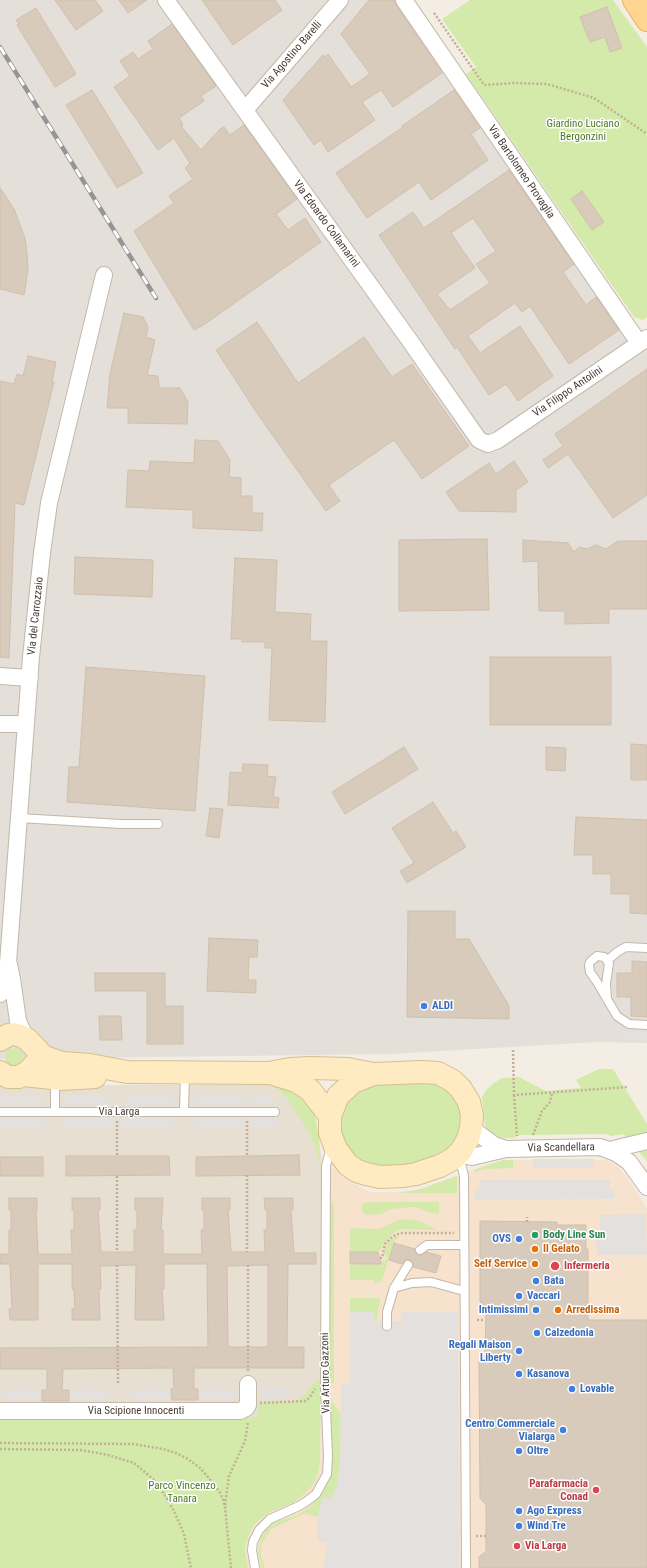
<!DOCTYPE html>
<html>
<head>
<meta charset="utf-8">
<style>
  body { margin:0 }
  canvas { display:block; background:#f3ede4 }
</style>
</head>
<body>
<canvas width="647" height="1568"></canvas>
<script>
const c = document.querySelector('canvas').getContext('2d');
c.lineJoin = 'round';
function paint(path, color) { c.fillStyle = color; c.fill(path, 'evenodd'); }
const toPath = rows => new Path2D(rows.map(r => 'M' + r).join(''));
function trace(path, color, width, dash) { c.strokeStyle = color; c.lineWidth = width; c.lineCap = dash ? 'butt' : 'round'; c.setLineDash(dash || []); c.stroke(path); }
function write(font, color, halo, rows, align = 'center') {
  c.font = font + ' "Roboto Condensed",sans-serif'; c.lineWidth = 3; c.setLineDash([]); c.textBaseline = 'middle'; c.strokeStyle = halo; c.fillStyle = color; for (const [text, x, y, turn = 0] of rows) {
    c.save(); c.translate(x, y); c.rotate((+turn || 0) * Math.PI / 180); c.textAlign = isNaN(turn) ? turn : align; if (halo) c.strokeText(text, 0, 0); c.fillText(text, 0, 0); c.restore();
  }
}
const residential = toPath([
  [0,1085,280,1085,319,1138,321,1156,321,1379,312,1384,303,1396,298,1399,257,1417,0,1418]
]);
const commercial = toPath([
  [321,1156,343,1176,361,1188,371,1192,399,1192,421,1189,491,1163,513,1160,607,1160,617,1166,628,1178,647,1208,647,1568,248,1568,246,1557,245,1546,249,1535,254,1525,260,1519,272,1511,293,1503,301,1497,315,1483,318,1473,320,1462,321,1379]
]);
const industrial = toPath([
  [0,0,406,0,641,341,647,337,647,1043,596,1042,390,1054,0,1059]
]);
const green = toPath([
  [470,0,613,0,647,47,647,317,643,320,634,317,466,74,476,67,442,19],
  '5 1057a9 9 0 1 1 18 0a9 9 0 1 1-18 0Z',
  [599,1069,613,1069,647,1124,647,1161,623,1134,612,1136,605,1134,520,1135,513,1138,504,1138,495,1137,490,1133,485,1126,482,1097,485,1091,494,1083,502,1078,519,1077,546,1091,581,1088,576,1080],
  [425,1082,437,1084,447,1090,456,1100,460,1108,461,1116,459,1132,448,1149,438,1155,422,1161,405,1165,380,1166,375,1166,361,1161,351,1153,341,1133,341,1117,347,1102,355,1093,375,1084],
  [270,1085,295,1088,315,1115,319,1138,321,1170,316,1149,308,1131,287,1098,279,1090],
  [503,1160,513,1160,513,1168,484,1169,475,1172,474,1170],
  [457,1176,457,1193,399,1193,421,1189],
  [332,1202,334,1205,334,1383,329,1383,330,1205],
  [366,1202,439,1202,439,1214,430,1213,419,1208,411,1207,391,1209,381,1214,366,1215,362,1211,362,1205],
  [407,1219,421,1221,436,1230,403,1229,397,1231,388,1238,380,1251,350,1252,350,1228,379,1229,398,1220],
  [399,1235,399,1238,394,1241,382,1281,377,1283,375,1283,374,1280,350,1280,350,1265,381,1264,381,1261,384,1261,387,1259,386,1256,384,1254,387,1244,393,1238],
  [350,1298,380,1298,377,1319,374,1321,373,1312,350,1312],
  [321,1379,320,1462,318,1473,315,1483,301,1497,293,1503,272,1511,260,1519,254,1525,249,1535,245,1546,246,1557,248,1568,0,1568,0,1418,257,1417,259,1401,293,1401,298,1399,303,1396,312,1384],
  [329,1400,331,1400,341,1414,340,1465,337,1485,331,1499,323,1497,317,1517,307,1514,304,1514,271,1529,264,1540,261,1546,261,1557,265,1568,262,1568,258,1552,261,1539,265,1531,276,1522,297,1515,310,1507,322,1494,330,1478,332,1464,330,1445]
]);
const parking = toPath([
  [583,971,618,1028,613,1031,579,974],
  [619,1031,647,1031,647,1040,620,1040],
  [65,1095,109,1095,109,1106,65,1105],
  [125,1095,173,1095,173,1105,125,1105],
  [245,1095,245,1104,194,1105,194,1096],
  [250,1095,271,1095,271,1104,250,1104],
  [0,1096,43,1096,44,1106,0,1106],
  [244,1117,244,1127,194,1127,194,1118],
  [0,1118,45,1118,45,1128,0,1128],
  [64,1118,114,1118,114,1127,64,1128],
  [120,1118,174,1118,174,1127,120,1128],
  [250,1118,277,1118,277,1127,250,1127],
  [533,1159,594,1159,594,1168,533,1168],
  [479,1180,610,1180,610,1190,614,1190,615,1199,475,1200,475,1190,479,1190],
  [646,1214,647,1255,597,1255,596,1234,600,1234,600,1215],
  [350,1312,374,1312,374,1321,402,1321,402,1312,458,1312,459,1568,322,1568,326,1557,327,1542,317,1541,317,1517,323,1496,331,1499,337,1485,340,1465,341,1384,350,1383],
  [262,1388,288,1388,288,1398,262,1398],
  [70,1389,107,1389,108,1400,70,1400],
  [199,1389,235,1389,235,1400,199,1400],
  [4,1390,41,1390,41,1399,4,1400],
  [131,1390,170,1390,171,1399,131,1400]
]);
const building = toPath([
  [55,0,95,0,103,11,76,30,55,0],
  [119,0,147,0,128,13,119,0],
  [202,0,275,0,282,10,233,45,202,0],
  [369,0,394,0,396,5,442,73,393,107,381,90,362,102,375,120,328,152,321,140,314,145,283,100,323,55,325,57,328,54,351,87,370,74,341,34,369,0],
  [607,7,622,48,610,52,605,37,590,42,580,17,607,7],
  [36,8,76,74,55,87,17,25,19,24,16,20,36,8],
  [172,24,216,86,201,96,204,101,179,118,183,125,181,126,201,150,220,129,224,127,230,135,244,125,297,199,276,214,288,230,305,218,321,242,202,326,194,330,134,231,174,203,169,196,193,179,185,168,190,163,174,138,158,150,114,87,130,76,120,61,133,52,138,59,153,49,148,41,172,24],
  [92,90,143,173,117,188,66,105,92,90],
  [454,90,480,128,471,134,488,160,431,200,419,182,367,218,336,173,403,127,402,126,454,90],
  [509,170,574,264,563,272,586,305,596,297,619,330,569,364,530,306,522,312,515,303,468,336,480,353,520,326,553,376,518,401,506,384,489,395,457,347,455,349,379,235,413,212,424,228,509,170],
  [473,218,496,251,476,264,490,283,450,310,437,294,475,268,451,233,473,218],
  [0,188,14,209,25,238,27,254,28,269,24,295,0,289,0,188],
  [582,191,604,222,592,230,571,199,582,191],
  [124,313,143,317,148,327,146,337,155,340,147,375,158,376,159,388,180,388,188,402,187,424,128,423,128,408,107,408,110,374,124,313],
  [257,322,298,383,364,337,392,377,412,364,469,446,422,479,394,440,329,485,340,501,326,511,257,413,216,350,257,322],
  [28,356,56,362,52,382,54,382,24,505,15,503,9,658,0,657,0,381,14,384,17,374,23,376,28,356],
  [647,369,647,495,613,518,568,454,548,468,543,460,563,446,555,434,647,369],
  [195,440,218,441,230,460,229,477,241,478,241,496,252,496,252,513,263,513,262,531,193,528,193,510,126,507,128,470,149,471,150,461,194,463,195,440],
  [514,461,528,482,516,490,516,512,459,511,446,492,489,463,496,474,514,461],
  [487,539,489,610,399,611,399,540,487,539],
  [523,540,568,543,574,552,579,547,587,549,596,545,606,549,618,541,647,541,647,609,609,609,609,623,565,624,565,611,539,611,538,561,523,562,523,540],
  [75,557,153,560,152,597,74,594,75,557],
  [235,558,277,560,275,612,311,614,310,641,327,641,325,722,269,720,272,648,265,648,265,642,242,642,242,639,231,639,235,558],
  [490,657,611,657,611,725,490,725,490,657],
  [86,667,205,676,195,811,67,802,69,767,79,767,86,667],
  [631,744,647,745,647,780,631,780,631,744],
  [404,747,418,769,345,814,332,792,404,747],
  [546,747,566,748,565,771,546,770,546,747],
  [243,764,268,765,267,776,276,777,273,797,279,798,278,808,228,805,230,772,242,773,243,764],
  [433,802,453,833,456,831,466,847,407,883,400,871,414,863,392,828,433,802],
  [210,808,223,809,219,838,206,836,210,808],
  [576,817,647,820,647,914,630,913,630,894,611,894,611,874,593,874,593,855,574,855,576,817],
  [408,911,455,911,455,939,469,939,509,1006,509,1019,407,1017,408,911],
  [209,938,258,940,257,957,249,957,248,980,256,980,256,993,207,991,209,938],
  [632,961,647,962,647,1017,631,1016,631,997,617,997,617,973,632,973,632,961],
  [95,973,165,973,165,1006,183,1006,183,1044,147,1044,147,991,95,991,95,973],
  [99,1016,121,1016,122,1040,100,1040,99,1016],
  [299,1155,300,1175,196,1176,196,1157,299,1155],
  [66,1156,169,1156,170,1175,66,1176,66,1156],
  [0,1157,43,1157,43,1176,0,1176,0,1157],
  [9,1198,37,1198,37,1210,36,1210,38,1254,72,1254,71,1230,74,1230,74,1210,72,1210,72,1198,100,1198,100,1210,98,1210,101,1252,134,1252,134,1230,137,1230,137,1210,135,1210,135,1198,163,1198,161,1230,163,1230,163,1254,202,1254,201,1230,204,1230,204,1210,202,1210,202,1198,230,1198,230,1210,228,1210,231,1252,265,1252,264,1230,267,1230,267,1210,265,1210,264,1198,293,1198,293,1210,291,1210,294,1253,316,1253,316,1264,288,1264,287,1347,304,1347,304,1368,194,1368,194,1389,198,1389,198,1400,172,1400,171,1389,174,1389,173,1368,63,1369,62,1390,69,1390,69,1401,42,1401,42,1390,47,1390,47,1369,0,1369,0,1348,208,1347,207,1264,164,1264,164,1289,162,1289,164,1320,135,1320,136,1265,100,1266,101,1289,99,1289,100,1320,72,1320,72,1309,75,1309,74,1289,72,1289,72,1264,38,1264,38,1320,10,1320,9,1309,12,1309,10,1264,0,1264,0,1254,9,1254,9,1230,11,1230,11,1210,9,1210,9,1198],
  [268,1265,268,1347,228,1347,227,1266,268,1265],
  [480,1221,557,1222,557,1225,586,1225,586,1249,588,1249,588,1320,647,1320,647,1568,479,1568,479,1557,486,1551,486,1505,480,1498,479,1361,485,1355,486,1308,480,1302,480,1221],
  [394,1243,415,1249,415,1253,418,1255,421,1255,426,1252,441,1256,436,1273,413,1267,413,1262,409,1260,405,1260,402,1264,389,1260,394,1243],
  [350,1252,378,1252,381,1264,350,1264,350,1252]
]);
const path = toPath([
  [434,13,484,85,515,83,547,84,594,98,647,134],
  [513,1050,514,1095,628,1087],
  [514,1095,517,1136],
  [117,1121,117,1157],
  [247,1121,247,1156],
  [533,1135,542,1111,550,1102,552,1093],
  [247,1175,247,1252],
  [117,1176,117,1252],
  [527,1222,527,1217],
  [380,1258,382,1258,385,1244,392,1237,400,1233,454,1233],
  [117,1265,118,1384],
  [248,1265,248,1371],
  [477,1320,485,1320],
  [260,1403,305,1401,310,1397,315,1389],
  [0,1443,133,1444,163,1449,176,1453,188,1459,200,1468,208,1477,219,1491,223,1499,225,1507,231,1568],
  [0,1449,81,1450,108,1455,134,1463,153,1479,161,1489,174,1511,184,1534,191,1568],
  [225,1505,229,1476,245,1441,248,1422],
  [476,1536,486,1536]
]);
const lane = toPath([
  [19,818,121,824,158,824],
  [608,960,617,952,626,947,647,948],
  [607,999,606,984,609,963,604,957,597,956,590,962,589,965,590,972,597,982,617,1016,629,1024,647,1025],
  [55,1080,55,1112],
  [0,1112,275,1112],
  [184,1112,185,1073],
  [459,1155,464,1176,466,1568],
  [420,1250,427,1245,464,1245],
  [394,1288,412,1283,431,1282,464,1291],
  [387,1326,387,1312,394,1288,408,1265],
  [255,1568,252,1550,253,1542,259,1530,270,1519,299,1506,307,1501,316,1494,327,1474,328,1456,325,1386,326,1166,331,1147]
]);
const street = toPath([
  [166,0,410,341,479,440,488,444,498,440,647,338],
  [404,0,639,343],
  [245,110,340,0],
  [0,676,30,678],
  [0,724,26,724],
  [9,964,12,979,18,1021,22,1030,27,1039],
  [0,994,8,963,31,657,42,553,49,503,104,275],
  [471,1128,494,1145,506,1149],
  [609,1150,647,1141],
  [459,1154,472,1157,506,1149,600,1147,616,1153,629,1162,647,1187],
  [0,1411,240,1411,246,1408,248,1405,248,1384]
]);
const secondary = toPath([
  [0,1040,8,1035,14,1034,21,1036,27,1039,44,1057,62,1063,90,1065,127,1072,269,1073,290,1069,310,1068,348,1069,373,1074],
  [0,1072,8,1077,19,1077,29,1071,33,1066],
  [421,1072,438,1073,453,1081,461,1089,469,1102,472,1115,471,1128,468,1139,461,1151,453,1159,440,1166,416,1174,404,1176,380,1177,366,1174,357,1171,348,1165,336,1149,330,1133,330,1116,338,1096,353,1082,373,1074,421,1072],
  [274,1074,296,1081,310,1090,330,1116],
  [24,1075,61,1079,95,1077]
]);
const primary = toPath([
  [634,0,647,20]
]);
const rail = toPath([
  [0,47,156,298]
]);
const markers = [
  [424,1006,4,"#3f7fe0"],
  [535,1235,4,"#2e9e5b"],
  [519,1239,4,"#3f7fe0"],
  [535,1249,4,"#e8710a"],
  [535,1264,4,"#e8710a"],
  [555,1266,5,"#e0444e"],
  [536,1281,4,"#3f7fe0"],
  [519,1296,4,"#3f7fe0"],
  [536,1310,4,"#3f7fe0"],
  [558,1310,4,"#e8710a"],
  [537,1333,4,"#3f7fe0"],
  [519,1351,4,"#3f7fe0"],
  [519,1374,4,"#3f7fe0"],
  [572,1389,4,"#3f7fe0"],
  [563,1430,4,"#3f7fe0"],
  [519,1451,4,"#3f7fe0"],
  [596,1490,4,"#e0444e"],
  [519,1511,4,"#3f7fe0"],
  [519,1526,4,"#3f7fe0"],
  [517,1546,4,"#e0444e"]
];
const streetNames = [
  ["Via Agostino Barelli",292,55,-49],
  ["Via Bartolomeo Provaglia",521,172,56],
  ["Via Edoardo Collamarini",326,224,54],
  ["Via Filippo Antolini",568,392,-34],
  ["Via del Carrozzaio",36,616,-84],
  ["Via Larga",119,1112],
  ["Via Scandellara",561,1148,-1],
  ["Via Arturo Gazzoni",326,1373,-91],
  ["Via Scipione Innocenti",136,1411]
];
const parkNames = [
  ["Giardino Luciano",583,124],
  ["Bergonzini",583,137],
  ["Parco Vincenzo",182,1486],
  ["Tanara",182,1499]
];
const shopNames = [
  ["ALDI",432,1006],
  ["OVS",511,1239,"right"],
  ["Bata",544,1281],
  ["Vaccari",527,1296],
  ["Intimissimi",528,1310,"right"],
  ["Calzedonia",545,1333],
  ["Regali Maison",511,1345,"right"],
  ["Liberty",511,1358,"right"],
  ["Kasanova",527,1374],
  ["Lovable",580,1389],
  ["Centro Commerciale",555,1424,"right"],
  ["Vialarga",555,1437,"right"],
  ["Oltre",527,1451],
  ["Ago Express",527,1511],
  ["Wind Tre",527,1526]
];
const leisureNames = [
  ["Body Line Sun",543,1235]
];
const foodNames = [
  ["Il Gelato",543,1249],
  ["Self Service",527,1264,"right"],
  ["Arredissima",566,1310]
];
const healthNames = [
  ["Infermeria",564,1266],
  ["Parafarmacia",588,1484,"right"],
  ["Conad",588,1497,"right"],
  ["Via Larga",525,1546]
];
paint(residential, '#e7dfd2');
paint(commercial, '#f7e2ce');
paint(industrial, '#e5dfd9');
paint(green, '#d3eaaa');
paint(parking, '#e3e0dd');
paint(building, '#d8cbbc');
trace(building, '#d1bfac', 1);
trace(lane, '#c2b7a9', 10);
trace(street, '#c2b7a9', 18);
trace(secondary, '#d6be91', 24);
trace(primary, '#eab35b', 24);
trace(path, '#c2af97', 2.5, [2, 2]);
trace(lane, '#fff', 8);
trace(street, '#fff', 16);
trace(secondary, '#ffebc2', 22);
trace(primary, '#ffd691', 22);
trace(rail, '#959595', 4.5);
trace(rail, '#fff', 3, [9]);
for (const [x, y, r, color] of markers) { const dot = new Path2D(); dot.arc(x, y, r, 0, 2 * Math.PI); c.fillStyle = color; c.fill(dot); trace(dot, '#fff', 1.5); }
write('11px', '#463d34', '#fff', streetNames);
write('11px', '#4c7a24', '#fff', parkNames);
write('bold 11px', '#366cbe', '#fff', shopNames, 'left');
write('bold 11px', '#27864d', '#fff', leisureNames, 'left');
write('bold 11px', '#c56008', '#fff', foodNames, 'left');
write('bold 11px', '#be3a42', '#fff', healthNames, 'left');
</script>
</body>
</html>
